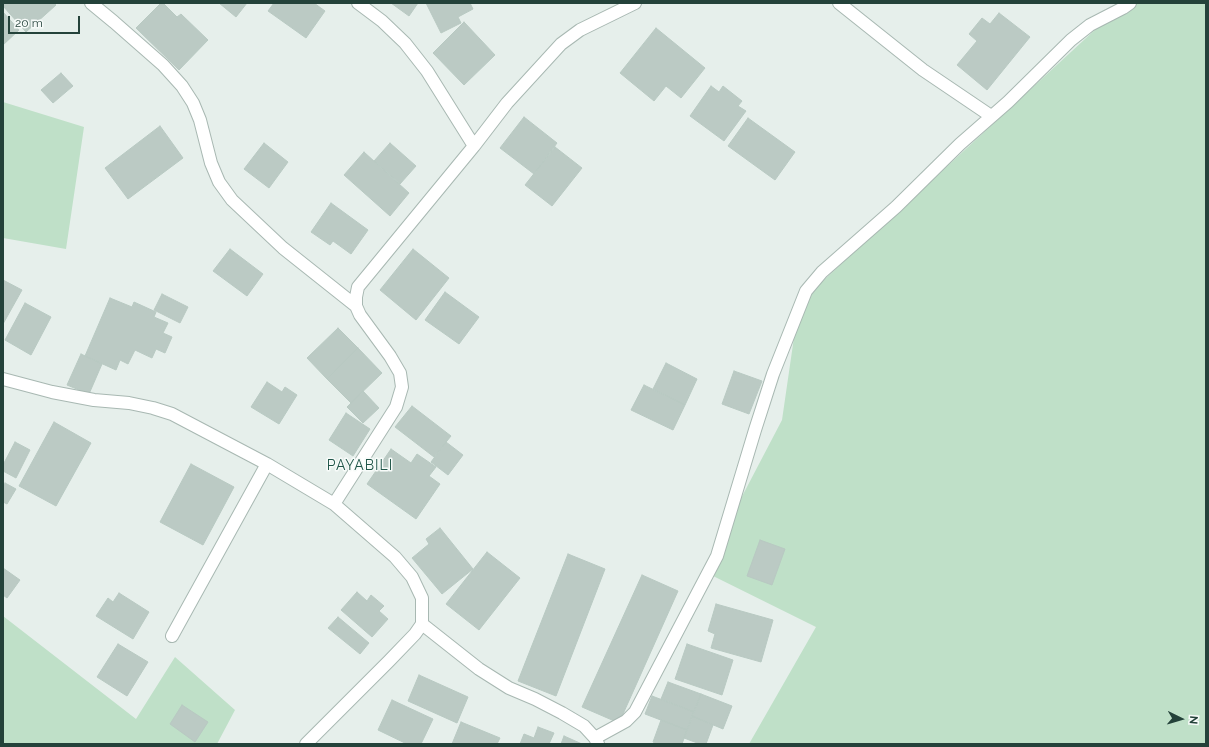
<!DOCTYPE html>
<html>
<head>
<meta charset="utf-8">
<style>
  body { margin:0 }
  #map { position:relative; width:1209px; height:747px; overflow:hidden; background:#e6efeb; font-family:Raleway,sans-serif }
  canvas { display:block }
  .frame { position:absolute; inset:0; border:4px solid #24423a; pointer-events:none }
  .north { position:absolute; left:1161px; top:699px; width:40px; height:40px; -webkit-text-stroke:3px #f7fbf9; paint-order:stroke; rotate:95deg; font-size:11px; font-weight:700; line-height:16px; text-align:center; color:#24423a }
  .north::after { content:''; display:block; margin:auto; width:14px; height:18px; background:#24423a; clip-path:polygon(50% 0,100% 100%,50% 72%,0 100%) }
  .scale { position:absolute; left:8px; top:16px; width:72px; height:18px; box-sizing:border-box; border:2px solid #24423a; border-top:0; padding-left:5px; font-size:12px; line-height:14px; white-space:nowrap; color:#24423a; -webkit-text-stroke:3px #f7fbf9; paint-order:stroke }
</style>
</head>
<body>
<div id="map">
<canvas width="1209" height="747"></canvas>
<div class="frame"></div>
<div class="north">N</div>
<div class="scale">20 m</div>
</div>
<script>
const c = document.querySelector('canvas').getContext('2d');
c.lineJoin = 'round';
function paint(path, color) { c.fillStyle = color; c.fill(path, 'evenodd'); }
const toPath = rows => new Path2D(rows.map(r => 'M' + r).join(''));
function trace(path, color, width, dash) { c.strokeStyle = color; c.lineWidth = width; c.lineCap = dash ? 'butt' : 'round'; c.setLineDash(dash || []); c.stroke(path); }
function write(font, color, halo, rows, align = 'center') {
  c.font = font + ' Raleway,sans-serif'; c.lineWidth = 3; c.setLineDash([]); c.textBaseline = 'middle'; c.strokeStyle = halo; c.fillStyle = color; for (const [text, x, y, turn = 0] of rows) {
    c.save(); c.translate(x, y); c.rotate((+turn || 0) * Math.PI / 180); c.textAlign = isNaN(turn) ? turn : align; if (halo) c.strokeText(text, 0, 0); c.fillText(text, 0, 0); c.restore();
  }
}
const green = toPath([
  [1124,3,1206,3,1206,744,749,744,816,627,703,571,782,420,799,303],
  [3,102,84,127,66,249,3,238],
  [3,616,136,719,175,657,235,710,217,744,3,744]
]);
const building = toPath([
  [3,3,54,3,56,5,26,32,3,6,3,3],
  [161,3,163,3,177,17,181,14,208,40,179,70,136,28,161,3],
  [219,3,247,3,236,17,219,3],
  [274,3,314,3,325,11,306,38,268,11,274,3],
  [391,3,418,3,409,16,391,3],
  [426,3,470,3,473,9,458,17,461,23,441,33,426,3],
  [3,12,19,30,3,45,3,12],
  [999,13,1030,37,987,90,957,65,977,41,969,34,982,18,990,24,999,13],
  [464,22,495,55,464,85,433,53,464,22],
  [656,28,705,68,681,98,666,86,654,101,620,73,656,28],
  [61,73,73,86,53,103,41,90,61,73],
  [711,86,719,92,723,86,742,101,738,106,746,111,724,141,690,116,711,86],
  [524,117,557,143,534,174,500,148,524,117],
  [748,118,795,152,775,180,728,146,748,118],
  [160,126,183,158,128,199,105,168,160,126],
  [264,143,288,162,269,188,244,169,264,143],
  [390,143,416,166,400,184,374,161,390,143],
  [555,147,582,168,552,206,525,185,555,147],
  [364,152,409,193,390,216,344,175,364,152],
  [331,203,368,230,351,254,333,241,330,245,311,232,331,203],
  [230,249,263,274,247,296,213,271,230,249],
  [413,249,449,278,416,320,380,290,413,249],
  [3,280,22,290,3,324,3,280],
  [445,292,479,317,459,344,425,320,445,292],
  [162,294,188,307,180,323,154,310,162,294],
  [110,298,132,307,134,302,156,312,154,317,168,323,163,333,172,337,165,353,156,349,152,358,135,350,128,364,120,360,116,370,85,356,110,298],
  [25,303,51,317,31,355,5,340,25,303],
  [338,328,358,348,327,379,307,358,338,328],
  [358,348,382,373,351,403,327,379,358,348],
  [81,354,102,364,89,394,67,385,81,354],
  [666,363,697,379,685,405,653,389,666,363],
  [734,371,762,381,749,414,722,404,734,371],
  [267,382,282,392,285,387,297,395,279,424,251,407,267,382],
  [644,385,685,405,673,430,631,410,644,385],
  [363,391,379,408,363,423,347,407,363,391],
  [412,406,451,436,434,457,395,427,412,406],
  [346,413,370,429,353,456,329,440,346,413],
  [54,422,91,443,56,506,19,486,54,422],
  [15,442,30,450,16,478,3,471,3,465,15,442],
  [446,442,463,455,448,475,431,462,446,442],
  [391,449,411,463,417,454,436,467,429,476,440,484,416,519,367,484,391,449],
  [191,464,234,487,203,545,160,522,191,464],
  [5,483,16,489,7,504,3,502,3,487,5,483],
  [440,528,473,569,442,594,412,558,429,544,426,539,440,528],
  [760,540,785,549,772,585,747,576,760,540],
  [487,552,520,578,479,630,446,604,487,552],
  [568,554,605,569,556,696,518,681,568,554],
  [3,568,20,580,7,598,3,595,3,568],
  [642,575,678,591,619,723,582,707,642,575],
  [357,592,367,601,371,595,384,606,379,611,388,619,372,637,341,610,357,592],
  [119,593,149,612,133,639,96,616,108,598,113,602,119,593],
  [716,604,773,620,761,662,711,648,715,634,708,631,716,604],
  [338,617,369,643,360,654,328,628,338,617],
  [118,644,148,662,127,696,97,677,118,644],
  [687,644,733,660,722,695,675,679,687,644],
  [419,675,468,697,457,723,408,701,419,675],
  [668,682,701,694,694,712,661,699,668,682],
  [701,694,732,706,723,729,692,716,701,694],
  [652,696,694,712,687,730,645,714,652,696],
  [392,700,433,719,421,744,407,744,378,730,392,700],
  [182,705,208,722,195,742,170,724,182,705],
  [692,716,713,725,706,744,700,744,684,738,692,716],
  [661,720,687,730,682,744,657,744,653,742,661,720],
  [461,722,500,738,497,744,452,744,461,722],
  [538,727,554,733,549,744,520,744,524,734,534,738,538,727],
  [564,736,582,744,561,744,564,736]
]);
const street = toPath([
  [91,3,114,22,163,65,182,86,193,103,200,120,211,163,219,182,232,200,283,248,356,306],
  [358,3,382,21,405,43,427,71,474,146],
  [839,3,923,70,991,116],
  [3,379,52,392,94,400,129,403,153,408,172,414,267,464,334,504],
  [422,624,479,669,509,688,535,699,562,713,584,726,595,738,598,744],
  [172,636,267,464],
  [595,738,626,721,635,712,717,556,755,430,773,374,806,291,822,272,896,207,960,144,1008,102,1071,40,1090,25,1123,8,1130,3],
  [306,744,389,661,415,634,422,624,422,598,412,577,395,557,334,504,396,407,402,387,400,373,390,356,360,315,356,306,356,297,358,287,474,146,507,103,561,44,580,30,635,3]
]);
const quarterNames = [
  ["PAYABILI",360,466]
];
paint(green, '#bfe0c8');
paint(building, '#bbcac4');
trace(building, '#b8c9c2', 1);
trace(street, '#a8b8b2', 14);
trace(street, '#fff', 12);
c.letterSpacing = '1px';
write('14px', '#1f5548', '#f7fbf9', quarterNames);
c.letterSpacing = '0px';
</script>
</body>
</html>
